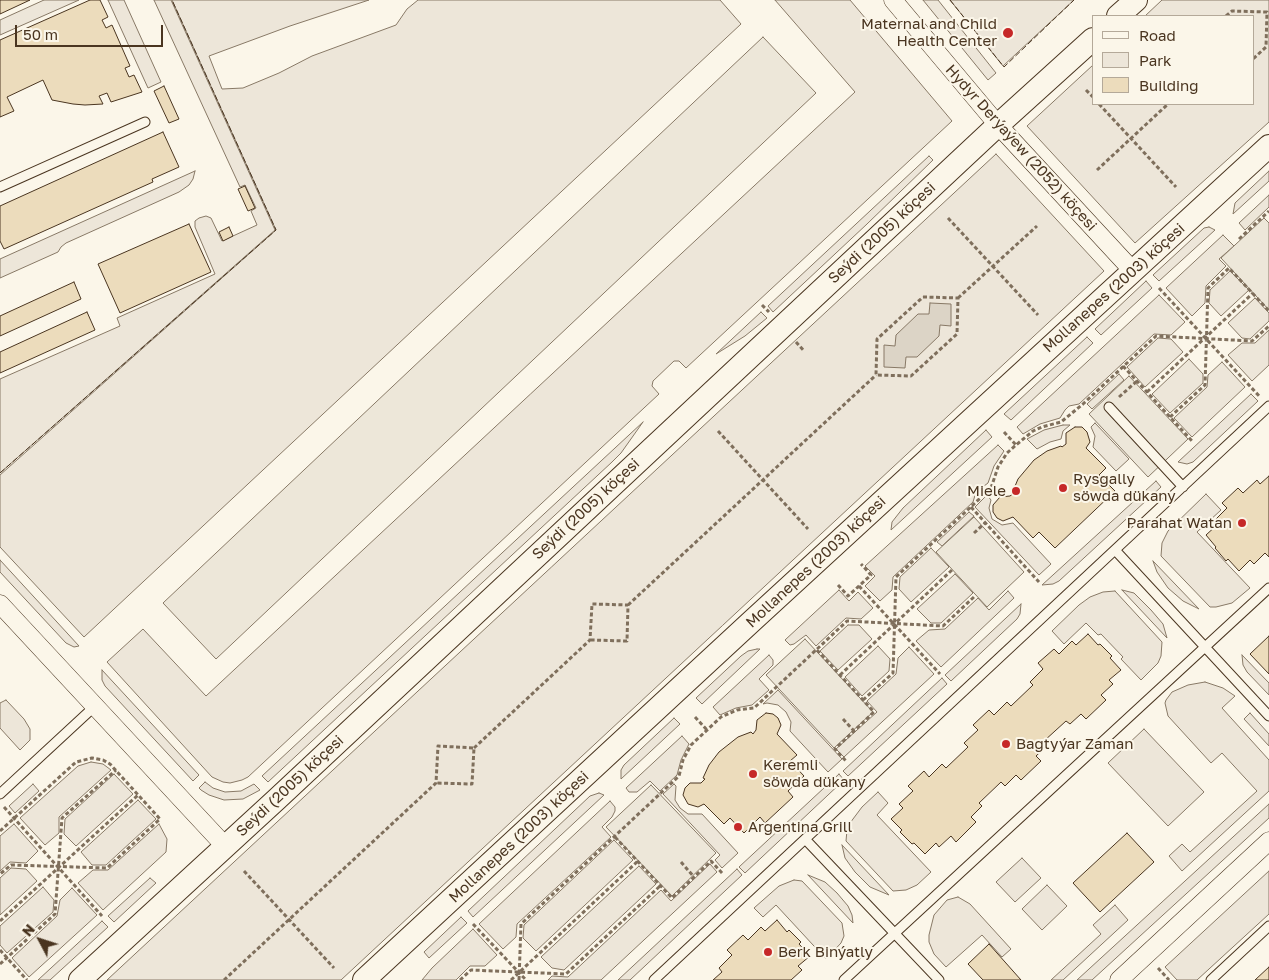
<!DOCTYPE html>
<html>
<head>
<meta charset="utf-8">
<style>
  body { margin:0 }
  #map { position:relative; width:1269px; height:980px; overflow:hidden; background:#fbf6e9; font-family:"Golos Text",sans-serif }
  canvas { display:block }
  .legend { position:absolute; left:1092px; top:15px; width:162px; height:90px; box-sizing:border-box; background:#fbf6e9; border:1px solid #b4a999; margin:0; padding:6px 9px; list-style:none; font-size:15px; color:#4a3520 }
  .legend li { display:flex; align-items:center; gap:10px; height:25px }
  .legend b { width:25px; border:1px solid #b4a999 }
  .north { position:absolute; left:15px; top:915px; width:50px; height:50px; -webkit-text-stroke:4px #fbf6e9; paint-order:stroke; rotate:310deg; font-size:14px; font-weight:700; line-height:20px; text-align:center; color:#4a3520 }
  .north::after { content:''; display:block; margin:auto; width:18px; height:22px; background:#4a3520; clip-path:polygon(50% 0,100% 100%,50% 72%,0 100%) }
  .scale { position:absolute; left:15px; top:25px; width:148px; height:22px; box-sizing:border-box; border:2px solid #4a3520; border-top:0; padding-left:6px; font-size:15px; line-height:18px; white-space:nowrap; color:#4a3520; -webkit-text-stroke:4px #fbf6e9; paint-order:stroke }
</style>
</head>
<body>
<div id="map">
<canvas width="1269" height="980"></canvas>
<ul class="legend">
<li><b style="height:6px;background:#fbf6e9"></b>Road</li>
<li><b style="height:14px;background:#ede6d9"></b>Park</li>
<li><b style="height:14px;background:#ecdcbc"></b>Building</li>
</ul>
<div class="north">N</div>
<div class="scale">50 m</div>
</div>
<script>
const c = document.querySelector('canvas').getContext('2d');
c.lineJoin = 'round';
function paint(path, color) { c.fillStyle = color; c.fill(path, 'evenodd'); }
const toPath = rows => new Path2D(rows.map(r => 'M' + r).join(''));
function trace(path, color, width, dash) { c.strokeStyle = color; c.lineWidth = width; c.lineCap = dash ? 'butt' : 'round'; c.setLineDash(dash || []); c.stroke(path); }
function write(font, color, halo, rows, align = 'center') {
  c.font = font + ' "Golos Text",sans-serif'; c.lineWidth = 4; c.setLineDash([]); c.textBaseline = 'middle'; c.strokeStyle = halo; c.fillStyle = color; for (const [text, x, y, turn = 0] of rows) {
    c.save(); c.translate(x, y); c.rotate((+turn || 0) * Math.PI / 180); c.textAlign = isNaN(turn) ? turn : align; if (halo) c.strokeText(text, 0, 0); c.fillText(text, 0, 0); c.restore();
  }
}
const green = toPath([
  [44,0,79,0,0,35,0,20,44,0],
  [108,0,124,0,161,82,148,88,108,0],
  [154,0,171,0,275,230,0,473,0,379,120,326,117,318,215,274,195,227,195,221,199,218,206,216,211,218,222,241,257,225,251,211,256,208,245,185,240,187,154,0],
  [172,0,369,0,290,26,209,56,222,89,243,88,279,73,312,56,396,25,407,9,418,0,720,0,741,24,84,637,0,547,0,475,276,230,172,0],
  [775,0,850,0,952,121,686,368,679,361,674,361,653,381,652,386,659,394,248,777,242,780,230,783,223,782,212,777,107,662,143,629,206,696,855,92,775,0],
  [923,0,938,0,996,73,988,80,923,0],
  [950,0,1074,0,1003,66,950,0],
  [1162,0,1269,0,1269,122,1135,243,1027,126,1093,65,1093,104,1253,104,1253,16,1145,16,1162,0],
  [996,154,1104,271,341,980,107,980,996,154],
  [929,156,933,160,867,224,773,312,768,306,929,156],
  [195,171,193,179,189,185,179,192,66,243,61,247,58,252,0,278,0,259,195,171],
  [1269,171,1269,181,1233,214,1235,203,1269,171],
  [1269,195,1269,207,1245,230,1239,223,1269,195],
  [1209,227,1215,230,1159,281,1153,275,1204,228,1209,227],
  [1223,235,1234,246,1219,259,1226,266,1206,286,1205,303,1192,316,1166,288,1223,235],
  [1230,271,1249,290,1221,316,1209,303,1210,290,1230,271],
  [1146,281,1152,288,1101,335,1095,329,1146,281],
  [1159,295,1185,322,1171,335,1154,334,1079,404,1069,406,1065,410,1060,418,1040,424,1023,434,1017,427,1159,295],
  [1255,298,1269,313,1269,321,1250,339,1242,338,1228,323,1255,298],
  [761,312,767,318,745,336,716,354,761,312],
  [1269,330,1269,365,1252,381,1228,355,1242,343,1255,343,1269,330],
  [1087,337,1093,343,1011,420,1004,414,1087,337],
  [1158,338,1171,339,1183,352,1145,387,1127,367,1158,338],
  [1189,359,1203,374,1203,383,1170,413,1152,394,1189,359],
  [1222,362,1245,387,1192,437,1174,418,1207,387,1208,375,1222,362],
  [1119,374,1124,380,1092,409,1087,404,1119,374],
  [1251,394,1258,401,1193,462,1187,464,1178,462,1251,394],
  [643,422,621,453,612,462,268,782,262,776,643,422],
  [1095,423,1129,459,1116,471,1093,447,1095,436,1091,427,1095,423],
  [1063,425,1070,425,1063,431,1061,439,1050,442,1037,449,1027,439,1044,430,1063,425],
  [986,430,992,437,891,530,892,522,903,508,986,430],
  [998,445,1004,451,994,466,988,483,976,492,973,502,893,577,892,590,880,601,865,586,875,576,865,566,998,445],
  [1156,481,1161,487,1059,581,1053,584,1042,585,1156,481],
  [1206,494,1221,510,1197,532,1250,588,1232,603,1216,607,1210,607,1161,556,1162,543,1168,531,1206,494],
  [987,495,991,500,989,508,992,519,1002,525,1013,523,1051,564,1039,575,975,507,987,495],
  [969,512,974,516,942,546,937,542,969,512],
  [931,548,949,567,911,602,899,589,900,577,931,548],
  [0,560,79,646,74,647,66,643,0,572,0,560],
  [1153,561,1199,609,1183,601,1168,588,1157,572,1153,561],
  [955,574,973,593,941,623,931,623,917,609,955,574],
  [839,590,849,601,858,592,873,608,861,619,846,618,816,646,806,635,794,644,790,645,785,640,839,590],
  [1122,590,1134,593,1151,610,1163,624,1167,638,1122,590],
  [1008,591,1014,598,941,667,916,641,929,630,945,629,978,598,989,610,1008,591],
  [1115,591,1162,642,1161,656,1158,663,1141,680,1121,659,1123,657,1101,634,1098,635,1086,623,1064,644,1052,631,1079,605,1090,597,1103,592,1115,591],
  [1021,604,1020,614,1017,619,951,681,945,675,1021,604],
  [848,625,859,625,872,639,838,670,820,651,848,625],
  [878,646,890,659,889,671,862,696,845,677,878,646],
  [909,647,934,674,844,757,836,749,877,712,867,701,896,674,898,658,909,647],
  [757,649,760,649,702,704,696,698,741,656,748,651,757,649],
  [769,655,773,660,773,665,759,679,769,690,752,705,736,708,720,715,713,707,769,655],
  [1242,655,1269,683,1269,695,1247,672,1243,665,1242,655],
  [102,670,199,775,193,781,105,686,102,680,102,670],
  [942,678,947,684,848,776,843,771,942,678],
  [1205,682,1223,688,1235,696,1222,708,1269,760,1269,791,1182,871,1169,856,1182,844,1190,852,1257,791,1222,753,1211,763,1168,716,1165,703,1166,700,1172,692,1188,685,1205,682],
  [778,690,842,759,828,772,790,731,791,722,786,712,778,705,767,703,763,704,778,690],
  [6,700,24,719,30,729,30,740,20,750,0,728,0,703,6,700],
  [1250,713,1269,734,1269,746,1244,719,1250,713],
  [674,718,680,724,621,779,621,770,624,765,674,718],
  [1144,729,1204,792,1168,826,1108,763,1144,729],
  [682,736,689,744,681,760,677,775,660,791,650,781,637,792,629,792,626,788,682,736],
  [91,762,103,764,111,770,59,817,59,833,45,845,20,818,78,766,91,762],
  [114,774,133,794,76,846,64,834,65,819,114,774],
  [839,774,844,780,745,873,739,867,839,774],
  [205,782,213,788,225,792,241,791,254,784,260,790,243,799,224,800,209,795,201,790,199,788,205,782],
  [33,784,39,791,15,813,9,806,33,784],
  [674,784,676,786,675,800,680,808,688,814,702,814,738,853,722,868,715,860,720,855,663,794,674,784],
  [878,792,888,803,877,815,931,872,917,885,906,890,893,891,846,841,847,830,850,823,862,807,878,792],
  [599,793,604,795,473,917,468,911,590,796,599,793],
  [138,800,156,819,106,865,92,865,81,852,138,800],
  [610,801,615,807,615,811,612,817,602,827,611,837,517,924,516,937,503,949,479,924,610,801],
  [1269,804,1269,818,1092,980,1077,980,1269,804],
  [14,824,38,851,26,863,10,862,0,871,0,836,14,824],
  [159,824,167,839,166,852,103,910,78,883,93,870,108,870,159,824],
  [614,840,633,860,536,951,523,938,524,925,614,840],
  [842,845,889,895,870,887,855,872,845,858,842,845],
  [1022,858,1041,878,1015,902,996,882,1022,858],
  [710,864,717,872,601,980,548,980,552,976,568,977,661,890,671,901,710,864],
  [639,866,656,884,564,970,552,968,541,957,639,866],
  [11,868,26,869,37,881,0,915,0,878,11,868],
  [737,869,742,875,630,980,618,980,737,869],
  [1269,871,1269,914,1197,980,1177,980,1165,967,1269,871],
  [808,875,825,882,837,893,848,906,852,915,853,923,808,875],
  [150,878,156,883,114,922,108,916,150,878],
  [794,880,802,881,842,923,844,936,841,943,826,959,776,905,763,917,754,908,779,886,794,880],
  [1047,885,1067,906,1042,930,1022,909,1047,885],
  [43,887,54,900,53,912,7,953,0,945,0,926,43,887],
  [72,888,97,915,29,977,12,958,57,916,60,900,72,888],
  [958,897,970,904,1011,949,1002,957,982,935,946,967,934,954,929,942,929,935,934,915,947,900,958,897],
  [1115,905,1128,920,1063,980,1051,980,1101,934,1093,925,1115,905],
  [461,917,467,923,429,958,424,952,461,917],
  [102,921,108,927,50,980,38,980,102,921],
  [473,929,497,955,485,966,470,966,456,980,422,980,432,968,473,929]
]);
const parking = toPath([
  [763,37,816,93,216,659,163,603,763,37],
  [1264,218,1269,223,1269,310,1221,258,1264,218],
  [1129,376,1188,439,1148,477,1089,414,1129,376],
  [974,517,1024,572,987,607,936,552,974,517],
  [805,639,873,712,834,748,766,675,805,639],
  [651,785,716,853,672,896,606,827,651,785]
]);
const water = toPath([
  [930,303,951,304,951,326,940,325,939,336,917,357,906,357,905,368,884,367,884,345,895,346,896,335,918,314,929,314,930,303]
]);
const building = toPath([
  [0,0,30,0,0,14,0,0],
  [90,0,100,0,108,17,102,20,106,28,112,25,130,66,125,68,129,77,134,75,142,92,111,102,107,93,99,96,103,104,85,105,73,104,52,100,43,80,7,97,14,111,0,117,0,40,90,0],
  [164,86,179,119,169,123,154,91,164,86],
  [163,132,179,167,152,179,153,182,4,249,0,241,0,206,163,132],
  [245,186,255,208,248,211,238,189,245,186],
  [189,224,211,272,120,313,98,264,189,224],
  [229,227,233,236,223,241,219,232,229,227],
  [74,282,81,299,0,336,0,316,74,282],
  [87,312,95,330,0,373,0,352,87,312],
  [1075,427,1082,427,1087,432,1090,442,1086,448,1106,468,1099,475,1115,491,1055,548,1039,532,1033,538,1013,517,1003,521,997,518,993,512,993,505,1000,497,1010,496,1014,493,1013,491,1018,479,1034,460,1047,451,1061,446,1062,447,1066,444,1066,433,1075,427],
  [1269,476,1269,557,1265,553,1254,564,1250,560,1239,571,1228,559,1226,561,1215,548,1216,547,1206,535,1217,525,1214,521,1227,508,1222,503,1238,488,1243,493,1257,480,1260,484,1269,476],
  [1088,634,1098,645,1100,644,1112,656,1110,658,1121,670,1109,680,1113,684,1101,695,1106,700,1086,719,1081,714,1070,724,1066,721,1044,741,1048,745,1036,756,1041,761,1021,780,1016,775,1005,786,1001,782,979,803,982,806,971,817,976,822,956,842,951,836,939,847,936,843,925,854,914,843,912,844,900,832,902,830,891,819,903,808,899,804,913,791,908,786,924,771,929,777,942,764,946,768,968,747,964,743,978,730,973,725,989,710,994,715,1007,702,1011,706,1033,685,1030,682,1043,669,1038,663,1054,649,1059,654,1072,641,1076,645,1088,634],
  [1269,636,1269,674,1250,654,1269,636],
  [766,713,773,714,778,718,781,725,777,734,797,755,790,761,804,776,788,791,793,797,765,823,760,817,744,833,730,818,724,824,704,804,698,807,688,804,683,795,685,788,690,783,701,783,705,779,703,778,709,765,719,752,738,737,751,732,753,734,756,730,757,720,766,713],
  [1127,833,1154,862,1100,912,1073,883,1127,833],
  [777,920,787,932,789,930,801,942,799,944,810,956,798,966,802,970,791,980,713,980,722,972,719,968,732,955,727,950,743,935,748,940,761,927,765,931,777,920],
  [989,944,1021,980,983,980,968,964,989,944],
  [1269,967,1269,980,1255,980,1269,967]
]);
const path = toPath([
  [1226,16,1232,11,1267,12,1266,47,1253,59],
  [1086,90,1093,97],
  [1099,104,1176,187],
  [1097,170,1168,104],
  [948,218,1038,315],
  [1239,239,1269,211],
  [1159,288,1260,397],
  [923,297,958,298,957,334,911,376,876,375,877,339,923,297],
  [958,298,1037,226],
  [762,305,769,312],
  [796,342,804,351],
  [1123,366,1193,442],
  [1147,392,1253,293],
  [1119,397,1137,381],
  [1170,417,1205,385,1208,288,1229,268,1269,311],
  [718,431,808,529],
  [1004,432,1016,445],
  [971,507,1039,582],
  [974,533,985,523],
  [838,585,848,596,871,575,861,564],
  [859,586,940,674],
  [628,605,876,375],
  [817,650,874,712,835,749,846,761],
  [840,675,952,570],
  [863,700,893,673,896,577,991,488,998,467,1007,453,1016,445,1033,431,1042,427,1061,422,1083,404,1156,336,1252,341,1269,326],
  [695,717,707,730],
  [843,719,854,731],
  [474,748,590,640,592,604,628,605,627,641,590,640],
  [4,807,102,916],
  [0,831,76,762,92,758,103,760,110,764,160,819,107,868,11,865,0,874],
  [615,837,672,898,711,861,723,874],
  [681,862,694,877],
  [244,871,334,968],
  [0,921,138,795],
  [473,924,526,980],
  [0,950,27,980],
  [0,964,55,914,62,818,116,770],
  [1158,968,1169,980],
  [224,980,436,783,438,746,474,748,472,784,436,783],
  [460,980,471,970,566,974,660,886],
  [511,980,638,861],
  [519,980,521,924,679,776,683,760,691,745,721,717,737,710,754,708,847,621,943,626,975,596]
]);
const service = toPath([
  [0,187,145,122],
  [1109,407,1183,487],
  [1115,550,1269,716],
  [0,794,95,706],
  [805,839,939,980],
  [654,980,1269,406],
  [844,980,1269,588],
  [1211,980,1269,926]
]);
const minor = toPath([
  [893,0,998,125,1133,271],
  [0,604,225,846],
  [1119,980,1269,841]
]);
const tertiary = toPath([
  [1118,16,1136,0],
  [80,980,277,799,998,125,1093,39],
  [364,980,752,621,1269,146]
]);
const fence = toPath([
  [950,0,1004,67,1074,0],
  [0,473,276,230,172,0]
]);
const markers = [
  [1008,33,6,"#c62828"],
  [1063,488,5,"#c62828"],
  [1016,491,5,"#c62828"],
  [1242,523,5,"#c62828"],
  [1006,744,5,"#c62828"],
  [753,774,5,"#c62828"],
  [738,827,5,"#c62828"],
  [768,952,5,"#c62828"]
];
const poiNames = [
  ["Maternal and Child",997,24,"right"],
  ["Health Center",997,41,"right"],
  ["Rysgally",1073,479],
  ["söwda dükany",1073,496],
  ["Miele",1006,491,"right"],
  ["Parahat Watan",1232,523,"right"],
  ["Bagtyýar Zaman",1016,744],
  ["Keremli",763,765],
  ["söwda dükany",763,782],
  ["Argentina Grill",748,827],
  ["Berk Binýatly",778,952]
];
const streetNames = [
  ["Hydyr Derýaýew (2052) köçesi",1021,148,48],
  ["Seýdi (2005) köçesi",882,233,-43],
  ["Mollanepes (2003) köçesi",1114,288,-42],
  ["Seýdi (2005) köçesi",586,509,-43],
  ["Mollanepes (2003) köçesi",816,562,-43],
  ["Seýdi (2005) köçesi",290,786,-43],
  ["Mollanepes (2003) köçesi",519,837,-43]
];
paint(green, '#ede6d9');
trace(green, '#887966', 1);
paint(parking, '#ede7d9');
trace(parking, '#887966', 1);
paint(water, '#dcd4c6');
trace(water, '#887966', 1);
paint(building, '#ecdcbc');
trace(building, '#4a3520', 1);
trace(service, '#4a3520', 11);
trace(minor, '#4a3520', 19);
trace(tertiary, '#4a3520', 24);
trace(path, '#7f6f5c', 3, [4, 2.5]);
trace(service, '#fbf6e9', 9);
trace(minor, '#fbf6e9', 18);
trace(tertiary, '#fbf6e9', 22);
trace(fence, '#4a3520', 1, [6, 2.5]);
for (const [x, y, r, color] of markers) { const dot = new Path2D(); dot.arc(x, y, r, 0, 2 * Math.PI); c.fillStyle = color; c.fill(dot); trace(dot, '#fbf6e9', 2); }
write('15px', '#4a3520', '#fbf6e9', poiNames, 'left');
write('15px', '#4a3520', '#fbf6e9', streetNames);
</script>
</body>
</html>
